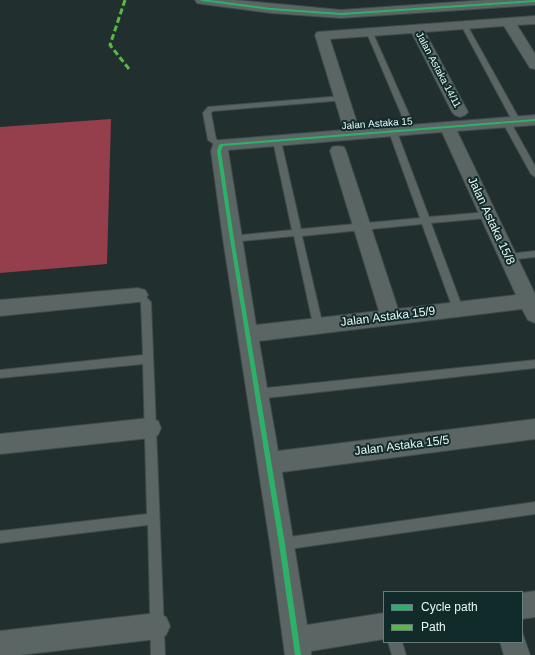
<!DOCTYPE html>
<html>
<head>
<meta charset="utf-8">
<style>
  body { margin:0 }
  #map { position:relative; width:535px; height:655px; overflow:hidden; background:#212f2e; font-family:Arial,sans-serif }
  canvas { display:block }
  .legend { position:absolute; left:383px; top:591px; width:140px; height:52px; box-sizing:border-box; background:#112b2a; border:1px solid #677d7c; margin:0; padding:5px 7px; list-style:none; font-size:12px; color:#e8f8f7 }
  .legend li { display:flex; align-items:center; gap:8px; height:20px }
  .legend b { width:20px; border:1px solid #677d7c }
</style>
</head>
<body>
<div id="map">
<canvas width="535" height="655"></canvas>
<ul class="legend">
<li><b style="height:5px;background:#2db169"></b>Cycle path</li>
<li><b style="height:5px;background:#58b947"></b>Path</li>
</ul>
</div>
<script>
const c = document.querySelector('canvas').getContext('2d');
c.lineJoin = 'round';
function paint(path, color) { c.fillStyle = color; c.fill(path, 'evenodd'); }
const toPath = rows => new Path2D(rows.map(r => 'M' + r).join(''));
function trace(path, color, width, dash) { c.strokeStyle = color; c.lineWidth = width; c.lineCap = dash ? 'butt' : 'round'; c.setLineDash(dash || []); c.stroke(path); }
function write(font, color, halo, rows, align = 'center') {
  c.font = font + ' Arial,sans-serif'; c.lineWidth = 4; c.setLineDash([]); c.textBaseline = 'middle'; c.strokeStyle = halo; c.fillStyle = color; for (const [text, x, y, turn = 0] of rows) {
    c.save(); c.translate(x, y); c.rotate((+turn || 0) * Math.PI / 180); c.textAlign = isNaN(turn) ? turn : align; if (halo) c.strokeText(text, 0, 0); c.fillText(text, 0, 0); c.restore();
  }
}
const water = toPath([
  [111,119,107,264,0,273,0,127]
]);
const service = toPath([
  [462,24,467,25,521,122,520,124,517,124,513,122,461,25,462,24],
  [367,30,372,31,416,130,415,132,409,132,408,130,366,31,367,30],
  [342,96,346,98,345,100,213,111,211,113,216,139,225,145,224,147,218,147,208,140,203,113,208,107,342,96],
  [504,121,507,121,511,123,535,166,535,177,531,174,503,123,504,121],
  [390,130,396,130,397,132,429,217,488,212,492,215,488,218,431,223,463,309,458,313,453,309,422,224,302,236,323,326,322,329,318,330,314,329,294,236,232,242,227,239,232,236,292,230,273,141,277,138,281,141,301,229,420,218,389,132,390,130],
  [535,251,535,257,508,260,503,257,508,254,535,251],
  [138,291,141,292,151,302,165,655,151,655,148,525,0,543,0,531,147,514,143,364,0,378,0,370,143,355,141,303,133,295,138,291],
  [535,360,535,368,257,399,253,397,252,394,253,391,257,389,535,360],
  [535,502,535,514,282,550,278,548,276,544,278,540,282,538,535,502],
  [388,642,402,642,406,655,392,655,388,642]
]);
const minor = toPath([
  [535,16,535,24,517,25,535,54,535,69,530,68,504,26,425,32,468,112,465,115,460,117,455,115,452,112,412,33,330,39,359,129,535,115,535,125,457,131,535,294,535,323,528,320,522,309,259,341,278,451,535,419,535,439,282,472,307,625,384,613,384,639,311,651,311,655,285,655,270,544,223,239,211,151,213,145,215,141,221,140,344,130,315,35,317,32,535,16],
  [442,132,516,295,398,309,346,151,344,147,338,146,332,147,330,151,379,311,256,325,228,150,442,132],
  [138,288,145,290,148,295,145,300,138,302,0,316,0,300,138,288],
  [150,418,158,421,161,428,158,435,150,438,0,454,0,434,150,418],
  [535,591,535,617,522,619,522,593,535,591],
  [157,613,166,617,170,626,166,635,157,639,20,655,0,655,0,631,157,613],
  [522,632,530,655,504,655,500,642,522,642,522,632]
]);
const tertiary = toPath([
  [195,0,235,0,341,10,485,0,535,0,535,5,341,18,271,13,202,4,197,3,195,0]
]);
const quiet = toPath([
  [125,0,110,45,129,69]
]);
const cycleway = toPath([
  [200,0,210,0,271,8,341,13,535,0,535,2,341,15,271,10,202,1,200,0],
  [535,119,535,121,223,146,221,151,234,239,285,544,301,655,295,655,279,544,230,239,217,151,219,145,221,144,535,119]
]);
const farStreetnames = [
  ["Jalan Astaka 14/11",438,70,62],
  ["Jalan Astaka 15",377,124,-4]
];
const streetNames = [
  ["Jalan Astaka 15/8",491,221,65],
  ["Jalan Astaka 15/9",388,317,-7],
  ["Jalan Astaka 15/5",402,446,-7]
];
paint(water, '#953e4c');
trace(service, '#3f4b4b', 2);
trace(minor, '#3f4b4b', 2);
trace(tertiary, '#3f4b4b', 2);
paint(service, '#5a6564');
paint(minor, '#5a6564');
paint(tertiary, '#5a6564');
trace(quiet, '#58b947', 3, [6, 3]);
paint(cycleway, '#2db169');
write('10px', '#e8f8f7', '#112b2a', farStreetnames);
write('12px', '#e8f8f7', '#112b2a', streetNames);
</script>
</body>
</html>
